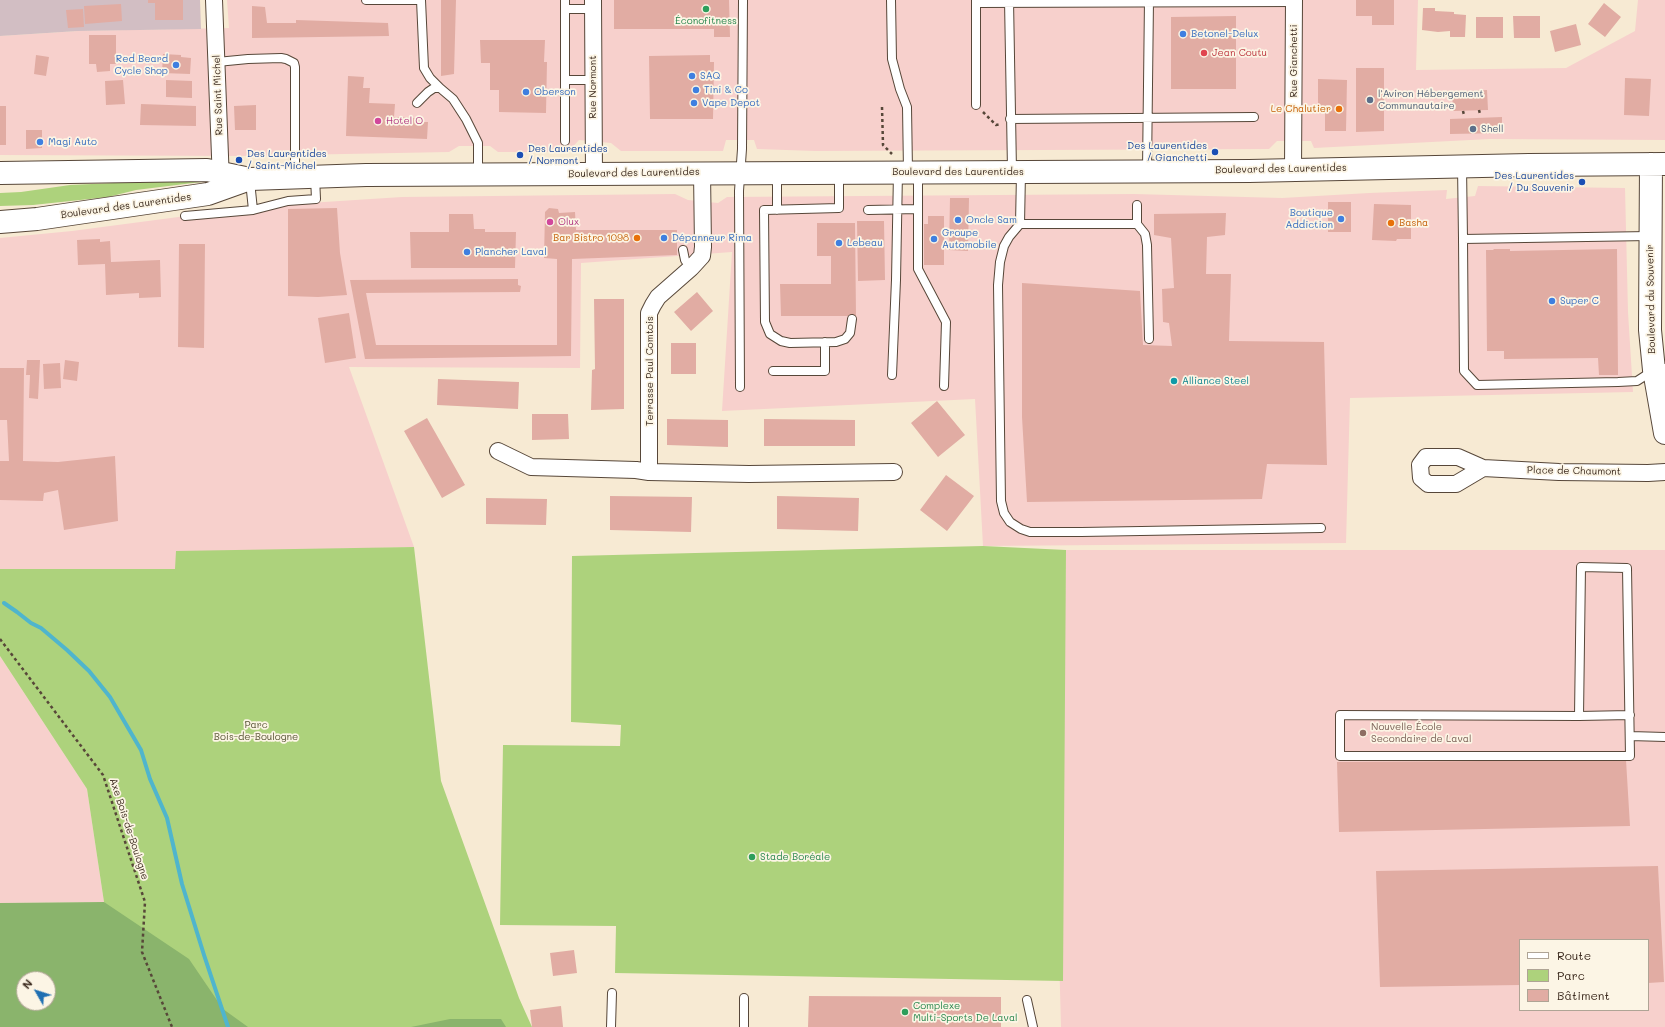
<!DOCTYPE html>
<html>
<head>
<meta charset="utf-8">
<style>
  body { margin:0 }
  #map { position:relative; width:1665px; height:1027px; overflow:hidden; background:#f7ead3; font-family:Mali,sans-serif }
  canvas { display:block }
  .legend { position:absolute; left:1519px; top:939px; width:130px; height:72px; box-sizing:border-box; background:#fcf5e5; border:1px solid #afa495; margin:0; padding:5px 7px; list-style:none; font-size:12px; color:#3b2a1e }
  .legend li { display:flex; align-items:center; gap:8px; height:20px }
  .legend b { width:20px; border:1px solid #afa495 }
  .north { position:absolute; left:16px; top:971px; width:40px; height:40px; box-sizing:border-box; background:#fcf5e5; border:1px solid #afa495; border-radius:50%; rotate:309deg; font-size:11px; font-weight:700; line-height:16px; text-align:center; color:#3b2a1e }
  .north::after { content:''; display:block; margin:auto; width:14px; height:18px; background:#1f6fb2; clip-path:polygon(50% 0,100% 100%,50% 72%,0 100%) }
</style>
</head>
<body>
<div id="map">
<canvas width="1665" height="1027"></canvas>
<ul class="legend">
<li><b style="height:5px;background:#fff"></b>Route</li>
<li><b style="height:11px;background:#add27c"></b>Parc</li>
<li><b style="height:11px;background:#e1aca3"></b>Bâtiment</li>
</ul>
<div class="north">N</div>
</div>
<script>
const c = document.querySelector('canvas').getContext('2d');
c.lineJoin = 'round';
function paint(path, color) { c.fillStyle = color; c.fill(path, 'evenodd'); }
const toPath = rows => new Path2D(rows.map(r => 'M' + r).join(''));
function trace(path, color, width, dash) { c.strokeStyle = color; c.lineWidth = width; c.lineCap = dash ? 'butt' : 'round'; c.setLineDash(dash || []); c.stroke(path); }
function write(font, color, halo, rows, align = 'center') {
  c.font = font + ' Mali,sans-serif'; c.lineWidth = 3.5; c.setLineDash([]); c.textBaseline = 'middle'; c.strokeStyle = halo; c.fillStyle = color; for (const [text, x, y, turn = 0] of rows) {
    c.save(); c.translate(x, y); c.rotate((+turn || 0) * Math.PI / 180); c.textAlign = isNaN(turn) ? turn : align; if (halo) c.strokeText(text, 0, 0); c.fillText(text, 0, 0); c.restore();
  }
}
const built = toPath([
  [227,0,1418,0,1416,70,1566,68,1635,31,1638,0,1665,0,1665,140,1490,139,1314,148,1311,141,1277,141,1269,149,815,151,757,149,754,140,726,140,723,151,621,151,611,143,579,140,568,152,498,152,490,146,459,146,449,152,240,156,0,155,0,36,78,31,229,28],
  [1478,186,1625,188,1628,312,1633,392,1350,398,1346,543,983,546,975,399,722,411,732,252,581,263,580,368,349,367,414,547,178,553,176,569,0,569,0,238,72,231,262,206,402,197,675,194,688,200,718,203,727,197,1134,194,1282,198,1369,193,1447,190,1446,199,1475,196],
  [1066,550,1665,550,1665,1027,1061,1027,1058,916],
  [1520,940,1648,940,1648,1010,1520,1010],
  [0,656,87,789,104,902,0,903]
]);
const industrial = toPath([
  [0,0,200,0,201,29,78,31,0,36]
]);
const green = toPath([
  [201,179,201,182,136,190,108,197,33,205,0,206,0,193,21,192,70,185],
  [983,546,1066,550,1063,981,615,973,616,926,500,925,503,745,620,746,621,725,571,722,572,556],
  [414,547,441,781,519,998,532,1027,149,1027,104,902,87,789,0,656,0,569,175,569,176,551]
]);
const forest = toPath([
  [104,902,189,959,223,1009,248,1027,0,1027,0,903],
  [24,979,48,979,48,1003,24,1003],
  [450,1019,501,1019,506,1027,411,1027]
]);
const stream = toPath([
  [4,603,17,612,31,623,41,628,67,650,89,671,110,697,141,750,150,779,167,818,182,884,204,955,228,1027]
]);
const building = toPath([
  [148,0,183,0,183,20,155,20,155,3,148,3],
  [441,0,456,0,454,74,441,76],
  [614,0,729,0,730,37,714,37,714,29,614,29],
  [1356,0,1394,0,1394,25,1372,25,1372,16,1356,16],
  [1604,3,1621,17,1605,37,1588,24],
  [121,4,122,21,85,24,84,6],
  [252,6,265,7,267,23,296,23,296,20,388,23,389,36,252,38],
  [1423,8,1435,8,1435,11,1454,12,1454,14,1466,15,1465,37,1450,37,1450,31,1438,32,1422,30],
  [83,9,84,27,68,28,66,10],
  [1236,16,1236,89,1171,89,1171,17],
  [1513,16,1540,16,1540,38,1514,38],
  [1476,17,1503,17,1503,38,1476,38],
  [1576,24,1581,45,1555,52,1550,31],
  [89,35,116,35,116,64,110,64,110,71,97,72,96,64,89,64],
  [480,40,545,40,544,62,547,62,546,113,499,112,499,90,490,90,490,63,481,63],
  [163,54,181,55,181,57,191,58,190,74,162,73],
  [36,55,49,57,46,76,34,74],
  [710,55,710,62,714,62,713,119,650,119,649,56],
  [1356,68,1384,68,1384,131,1356,132],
  [348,76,364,77,363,88,370,88,369,103,395,104,394,117,415,118,415,122,428,122,427,139,346,136],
  [1625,78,1651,79,1649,116,1624,115],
  [1318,79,1347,80,1346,131,1325,131,1325,108,1318,108],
  [123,80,125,104,106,105,105,81],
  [166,80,192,81,192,98,166,97],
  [1487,90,1488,110,1453,111,1452,92],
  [141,104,196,106,196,126,140,125],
  [256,105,256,130,235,130,234,106],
  [0,106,6,106,6,145,0,145],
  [1502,117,1502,133,1450,134,1450,119],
  [26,130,42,130,42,148,26,149],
  [950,198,969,198,968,251,949,250],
  [1328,202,1351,202,1351,232,1328,232],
  [1374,204,1411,205,1411,239,1397,239,1396,241,1372,240],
  [337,208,340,253,347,295,318,297,288,296,288,209],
  [549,208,558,209,559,213,575,212,576,230,677,230,677,255,572,259,571,356,365,359,350,280,518,279,518,285,521,286,520,292,366,293,376,345,557,345,557,259,544,258,545,212],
  [1226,213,1225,235,1207,237,1206,274,1231,274,1229,341,1324,342,1327,465,1267,464,1262,499,1027,502,1022,417,1022,283,1140,291,1143,345,1172,346,1169,323,1163,322,1162,289,1174,288,1171,238,1154,235,1154,214],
  [449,214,473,214,474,229,485,229,485,232,516,232,515,268,411,268,410,232,449,232],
  [928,216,944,216,944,265,924,265,924,224,928,224],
  [857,221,884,221,885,280,858,281],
  [817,223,855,223,856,316,781,316,780,284,831,284,831,256,817,256],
  [100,239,100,242,110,241,111,262,160,260,161,297,139,298,139,293,106,295,105,264,78,265,77,240],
  [179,244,205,244,204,348,178,347],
  [1494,249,1510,249,1510,251,1617,249,1618,375,1599,375,1598,358,1504,359,1504,351,1487,351,1486,250,1493,250],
  [697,292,713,311,691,331,674,312],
  [594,299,624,299,624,409,591,410,592,370,595,369],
  [349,313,356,358,325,363,318,318],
  [671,343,696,343,696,374,671,374],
  [27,360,40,360,38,399,29,398,30,375,26,375],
  [65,360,79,362,77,381,63,379],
  [60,363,61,388,44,389,43,364],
  [0,368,24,368,23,461,58,462,115,456,118,521,64,530,58,490,44,493,43,501,0,500,0,461,9,461,7,420,0,420],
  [438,379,519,382,518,409,437,405],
  [937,401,965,435,938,457,911,423],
  [532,414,568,414,569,439,532,440],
  [427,418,465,485,442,498,404,431],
  [667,419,728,420,728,447,667,445],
  [764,419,855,420,855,446,764,446],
  [946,475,974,496,947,531,920,510],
  [610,496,692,497,691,532,610,530],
  [777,496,859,498,858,531,777,529],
  [486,498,547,499,546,525,486,524],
  [1626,760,1630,826,1339,832,1337,762],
  [1658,866,1664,982,1648,983,1648,940,1520,940,1520,985,1380,987,1376,871],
  [574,950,577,973,553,976,550,953],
  [809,996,1001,997,1001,1027,808,1027],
  [561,1006,563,1027,532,1027,530,1010]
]);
const path = toPath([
  [882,107,883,145,892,154],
  [1479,110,1480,114],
  [1463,111,1464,115],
  [983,112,996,125,1001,124],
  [0,639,103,775,145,902,142,952,172,1027]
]);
const lane = toPath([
  [366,0,421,0,424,68,430,78,440,88],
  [565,0,565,141],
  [891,0,892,59,900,89,907,107,908,171],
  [1009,0,1012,170],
  [976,3,1294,2],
  [565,9,593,9],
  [217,62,248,59,281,58,286,59,294,63,295,67,295,176],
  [565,80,593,80],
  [417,103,428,92,434,88,440,88,453,99,466,119,478,143,478,173],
  [976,105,976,0],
  [1010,119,1254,117],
  [1462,166,1463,239,1649,236],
  [1147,170,1149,0],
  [918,172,918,269,946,322,944,386],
  [839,173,839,208,764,210,765,322,770,334,781,341,790,343,836,342,845,339,850,333,852,319],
  [1021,173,1020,224,1137,224,1137,205],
  [777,175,777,210],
  [250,181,253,210],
  [868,210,918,209],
  [185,216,253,210,288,201,316,199,315,177],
  [1020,224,1009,237,1004,246,1000,262,998,285,1001,501,1004,513,1010,522,1021,529,1030,532,1081,532,1321,528],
  [1137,224,1145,234,1147,245,1149,339],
  [1463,239,1464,371,1477,385,1618,382,1637,381,1654,370,1665,368],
  [683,250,685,260,691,268],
  [773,371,825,371,825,342],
  [892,375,896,280,898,172],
  [740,387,739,191,742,149,743,0],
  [1581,567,1627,568,1630,756,1340,756,1340,715,1579,716,1581,567],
  [1579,716,1630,715],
  [1630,736,1665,737],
  [1027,1000,1033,1027],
  [611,1027,612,993],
  [744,1027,744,998]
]);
const street = toPath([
  [214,0,221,182],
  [593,0,594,174],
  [1293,170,1294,0],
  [498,451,531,467,636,470,649,472,749,474,894,472],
  [1483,468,1456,484,1428,484,1421,478,1420,465,1426,457,1458,457,1483,468,1559,472,1648,473,1665,472],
  [649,472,649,313,653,305,658,297,691,268,702,256,703,247,702,172]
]);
const secondary = toPath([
  [1651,164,1650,330,1654,370,1665,433],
  [0,173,207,170,250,179,366,175,1249,171,1529,165,1665,164],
  [0,222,37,219,208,194,250,179]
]);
const markers = [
  [706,9,4,"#2e9e5b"],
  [1183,34,4,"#3f7fe0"],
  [1204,53,4,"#e0444e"],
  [176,65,4,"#3f7fe0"],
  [692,76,4,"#3f7fe0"],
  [696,90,4,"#3f7fe0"],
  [526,92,4,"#3f7fe0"],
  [1370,100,4,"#5c6f8a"],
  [694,103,4,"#3f7fe0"],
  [1339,109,4,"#e8710a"],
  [378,121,4,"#d1479c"],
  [1473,129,4,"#5c6f8a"],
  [40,142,4,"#3f7fe0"],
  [1215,152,4,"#1a4fb4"],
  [520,155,4,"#1a4fb4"],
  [239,160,4,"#1a4fb4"],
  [1582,182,4,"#1a4fb4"],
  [1341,219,4,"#3f7fe0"],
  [958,220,4,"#3f7fe0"],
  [550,222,4,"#d1479c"],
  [1391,223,4,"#e8710a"],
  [637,238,4,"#e8710a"],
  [664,238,4,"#3f7fe0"],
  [934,239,4,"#3f7fe0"],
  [839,243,4,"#3f7fe0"],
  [467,252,4,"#3f7fe0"],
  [1552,301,4,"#3f7fe0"],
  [1174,381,4,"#0f9aa8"],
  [1363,733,4,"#8d6e63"],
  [752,857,4,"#2e9e5b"],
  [905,1012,4,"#2e9e5b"]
];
const leisureNames = [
  ["Éconofitness",706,21,"center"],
  ["Stade Boréale",760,857],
  ["Complexe",913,1006],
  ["Multi-Sports De Laval",913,1018]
];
const shopNames = [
  ["Betonel-Delux",1191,34],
  ["Red Beard",168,59,"right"],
  ["Cycle Shop",168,71,"right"],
  ["SAQ",700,76],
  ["Tini & Co",704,90],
  ["Oberson",534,92],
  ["Vape Depot",702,103],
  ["Magi Auto",48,142],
  ["Boutique",1333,213,"right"],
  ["Addiction",1333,225,"right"],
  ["Oncle Sam",966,220],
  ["Groupe",942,233],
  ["Automobile",942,245],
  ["Dépanneur Rima",672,238],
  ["Lebeau",847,243],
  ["Plancher Laval",475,252],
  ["Super C",1560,301]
];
const healthNames = [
  ["Jean Coutu",1212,53]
];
const streetNames = [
  ["Rue Gianchetti",1294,61,-90],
  ["Rue Normont",593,87,-90],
  ["Rue Saint Michel",218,95,-92],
  ["Boulevard des Laurentides",1281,169,-1],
  ["Boulevard des Laurentides",958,172],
  ["Boulevard des Laurentides",634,173,-1],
  ["Boulevard des Laurentides",126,206,-8],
  ["Boulevard du Souvenir",1651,299,-91],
  ["Terrasse Paul Comtois",650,371,-90],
  ["Place de Chaumont",1574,471,1],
  ["Axe Bois-de-Boulogne",129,829,72]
];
const serviceNames = [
  ["l'Aviron Hébergement",1378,94],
  ["Communautaire",1378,106],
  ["Shell",1481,129]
];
const foodNames = [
  ["Le Chalutier",1331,109],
  ["Basha",1399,223,"left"],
  ["Bar Bistro 1098",629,238]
];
const hotelNames = [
  ["Hotel O",386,121],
  ["Olux",558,222]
];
const transitNames = [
  ["Des Laurentides",1207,146],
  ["/ Gianchetti",1207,158],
  ["Des Laurentides",528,149,"left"],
  ["/ Normont",528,161,"left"],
  ["Des Laurentides",247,154,"left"],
  ["/ Saint-Michel",247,166,"left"],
  ["Des Laurentides",1574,176],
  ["/ Du Souvenir",1574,188]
];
const cultureNames = [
  ["Alliance Steel",1182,381]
];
const parkNames = [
  ["Parc",256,725],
  ["Bois-de-Boulogne",256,737]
];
const educationNames = [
  ["Nouvelle École",1371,727],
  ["Secondaire de Laval",1371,739]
];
paint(built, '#f7d0cc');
paint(industrial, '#d2bec3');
paint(green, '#add27c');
paint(forest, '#8ab46c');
trace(stream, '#4fb5cd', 4);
paint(building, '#e1aca3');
trace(lane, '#574739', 10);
trace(street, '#574739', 18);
trace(secondary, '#574739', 24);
trace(path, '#574739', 2.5, [3, 3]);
trace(lane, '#fff', 8);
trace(street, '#fff', 16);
trace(secondary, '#fff', 22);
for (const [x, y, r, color] of markers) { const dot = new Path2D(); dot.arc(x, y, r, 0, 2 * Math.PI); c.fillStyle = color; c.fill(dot); trace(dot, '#fcf5e5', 1.5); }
write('10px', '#27864d', '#fcf5e5', leisureNames, 'left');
write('10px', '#366cbe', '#fcf5e5', shopNames, 'left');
write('10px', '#be3a42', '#fcf5e5', healthNames, 'left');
write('10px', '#3b2a1e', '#fcf5e5', streetNames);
write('10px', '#4e5e75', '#fcf5e5', serviceNames, 'left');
write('10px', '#c56008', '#fcf5e5', foodNames, 'right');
write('10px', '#b23c85', '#fcf5e5', hotelNames, 'left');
write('10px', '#164399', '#fcf5e5', transitNames, 'right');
write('10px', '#0d838f', '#fcf5e5', cultureNames, 'left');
write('10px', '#585436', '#fcf5e5', parkNames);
write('10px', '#785e54', '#fcf5e5', educationNames, 'left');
</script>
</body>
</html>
